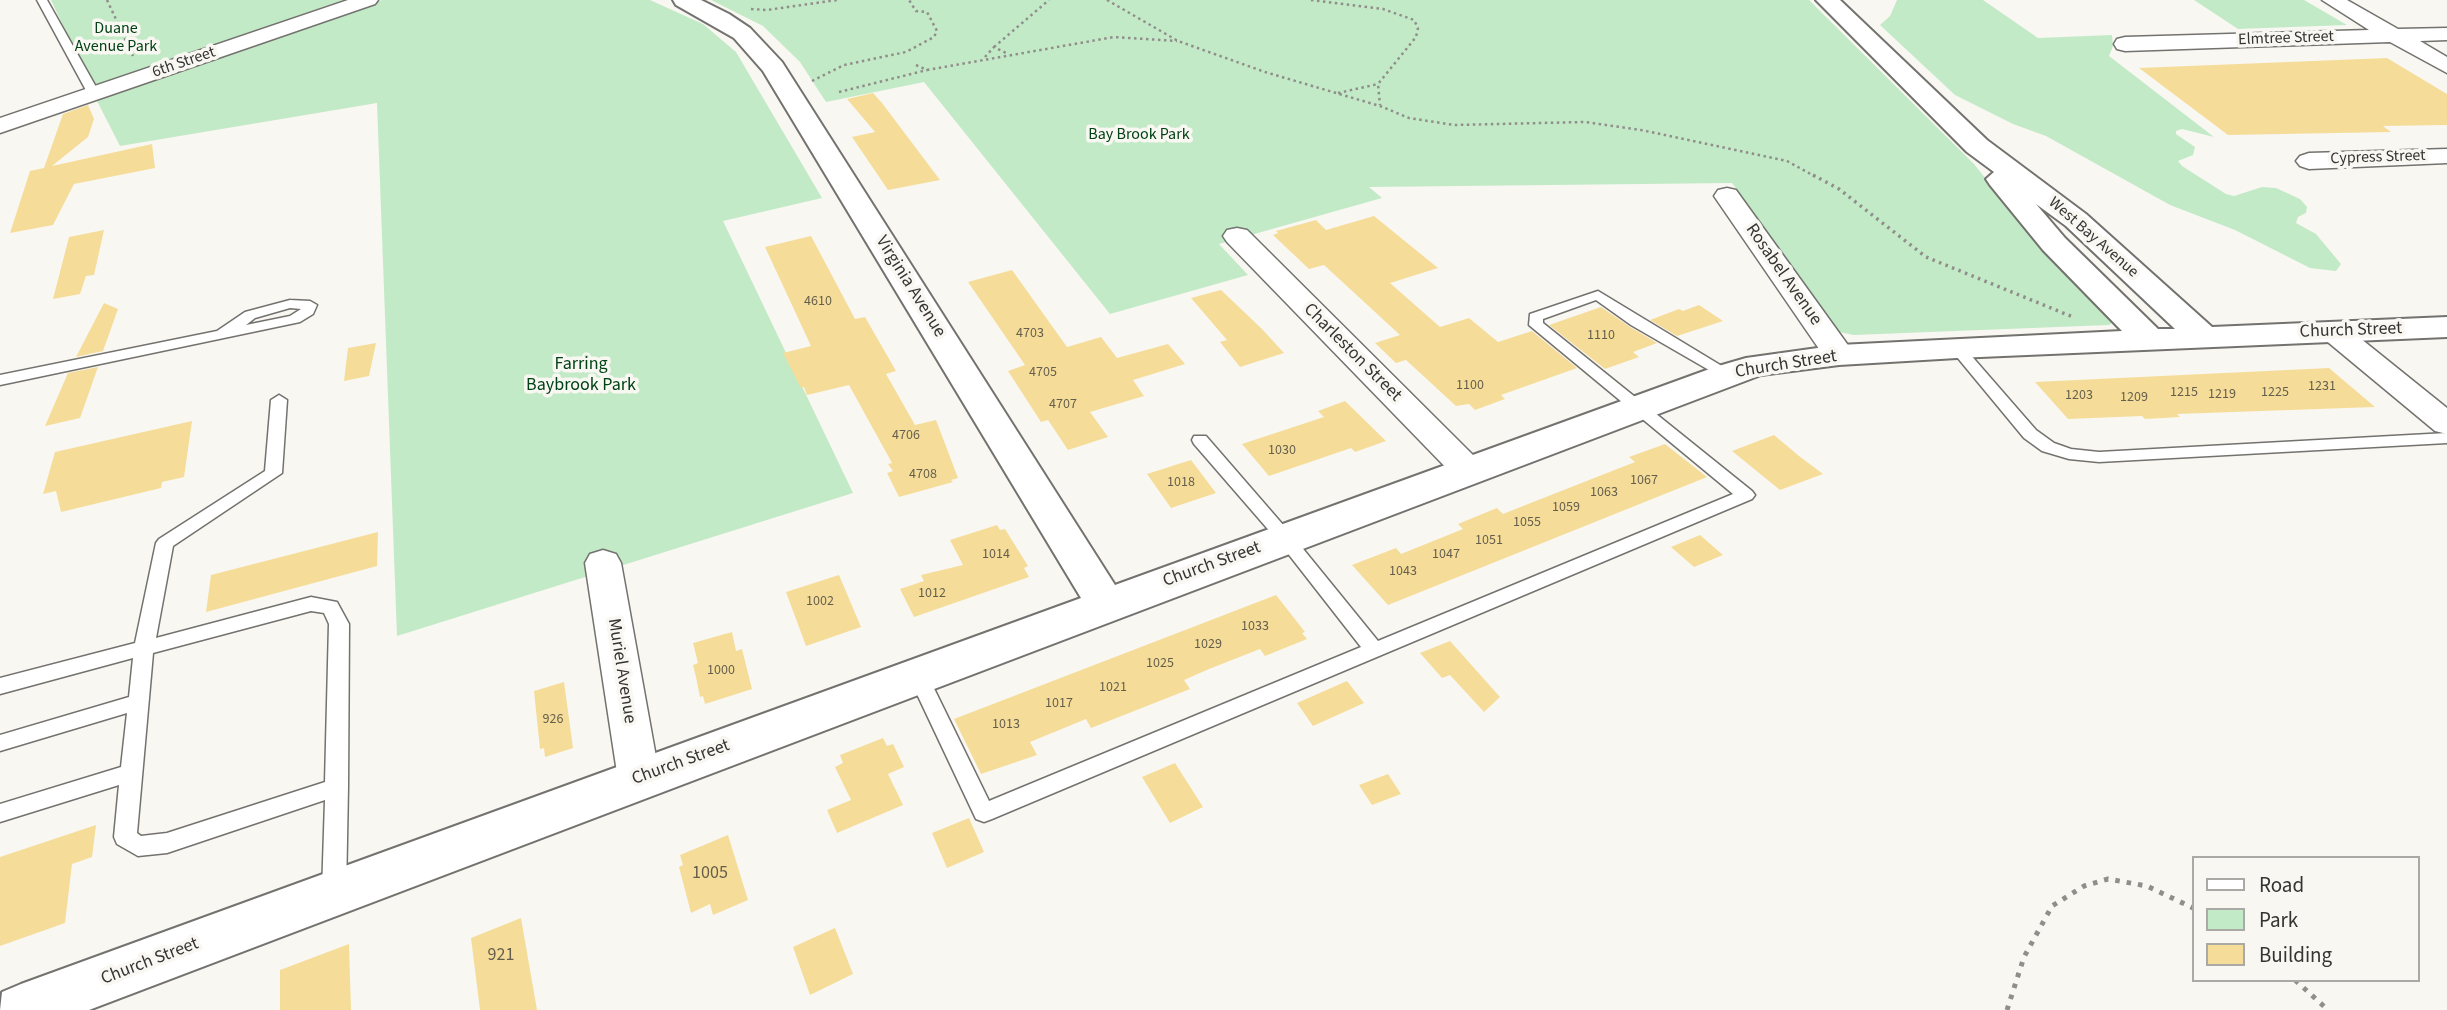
<!DOCTYPE html>
<html>
<head>
<meta charset="utf-8">
<style>
  body { margin:0 }
  #map { position:relative; width:2447px; height:1010px; overflow:hidden; background:#f9f7f2; font-family:"Source Sans 3",sans-serif }
  canvas { display:block }
  .legend { position:absolute; left:2192px; top:856px; width:228px; height:126px; box-sizing:border-box; background:#f9f7f2; border:2px solid #aba9a5; margin:0; padding:9px 12px; list-style:none; font-size:21px; color:#353432 }
  .legend li { display:flex; align-items:center; gap:14px; height:35px }
  .legend b { width:35px; border:2px solid #aba9a5 }
</style>
</head>
<body>
<div id="map">
<canvas width="2447" height="1010"></canvas>
<ul class="legend">
<li><b style="height:9px;background:#fff"></b>Road</li>
<li><b style="height:19px;background:#c3eac7"></b>Park</li>
<li><b style="height:19px;background:#f5dd99"></b>Building</li>
</ul>
</div>
<script>
const c = document.querySelector('canvas').getContext('2d');
c.lineJoin = 'round';
function paint(path, color) { c.fillStyle = color; c.fill(path, 'evenodd'); }
const toPath = rows => new Path2D(rows.map(r => 'M' + r).join(''));
function trace(path, color, width, dash) { c.strokeStyle = color; c.lineWidth = width; c.lineCap = dash ? 'butt' : 'round'; c.setLineDash(dash || []); c.stroke(path); }
function write(font, color, halo, rows, align = 'center') {
  c.font = font + ' "Source Sans 3",sans-serif'; c.lineWidth = 7; c.setLineDash([]); c.textBaseline = 'middle'; c.strokeStyle = halo; c.fillStyle = color; for (const [text, x, y, turn = 0] of rows) {
    c.save(); c.translate(x, y); c.rotate((+turn || 0) * Math.PI / 180); c.textAlign = isNaN(turn) ? turn : align; if (halo) c.strokeText(text, 0, 0); c.fillText(text, 0, 0); c.restore();
  }
}
const green = toPath([
  [51,0,343,0,92,88],
  [382,0,650,0,703,24,736,52,822,198,723,221,853,493,397,636,377,103,120,146,96,99],
  [711,0,1809,0,1974,164,2022,224,2116,320,2109,325,1854,335,1839,332,1732,183,1369,187,1382,198,1219,244,1248,275,1110,314,924,82,826,102,800,62,763,26],
  [1897,0,1983,0,2038,38,2112,35,2113,46,2109,56,2214,137,2182,129,2176,131,2176,134,2195,147,2193,155,2178,161,2182,166,2226,194,2234,196,2262,187,2276,188,2300,199,2307,207,2306,213,2298,217,2296,223,2316,234,2341,264,2336,271,2310,268,2235,230,2170,205,2046,136,2013,124,1955,95,1880,25,1890,16],
  [2194,0,2304,0,2347,25,2238,29]
]);
const building = toPath([
  [2387,58,2447,94,2447,125,2383,126,2391,132,2228,135,2139,68],
  [873,93,882,103,940,180,888,190,852,137,875,132,847,99],
  [88,105,94,119,88,137,52,166,152,144,155,168,74,184,53,225,10,233,30,171,44,168,63,114],
  [1374,216,1438,268,1390,283,1440,327,1469,318,1498,342,1532,331,1577,368,1501,395,1505,399,1475,410,1469,404,1456,406,1406,360,1396,363,1375,343,1400,335,1324,265,1309,269,1273,235,1278,233,1276,231,1316,220,1326,230],
  [104,230,94,275,86,276,80,294,53,299,69,237],
  [811,236,855,319,865,317,896,371,886,374,915,425,936,420,958,478,951,480,953,482,899,497,887,473,893,471,888,464,892,463,849,385,807,395,804,387,801,388,783,353,811,346,765,247],
  [1012,270,1067,347,1101,337,1117,358,1168,344,1185,364,1133,380,1144,396,1090,412,1108,437,1068,450,1048,420,1041,422,1008,371,1025,365,968,282],
  [1221,290,1262,329,1284,353,1240,367,1220,342,1227,340,1191,298],
  [104,303,118,309,103,351,76,357],
  [1699,305,1723,321,1677,336,1650,320,1679,309,1683,311],
  [1601,307,1630,327,1657,343,1633,352,1639,357,1605,369,1549,325],
  [376,343,369,376,344,381,348,348],
  [98,367,80,418,45,426,68,373],
  [2329,368,2375,407,2177,414,2180,417,2145,419,2142,416,2068,419,2035,382],
  [1345,401,1386,441,1355,452,1351,448,1269,476,1242,444,1324,417,1318,411],
  [192,421,184,477,162,482,161,488,61,512,56,491,43,494,55,452],
  [1774,435,1799,456,1823,474,1780,490,1732,451],
  [1665,444,1707,477,1388,605,1352,565,1396,548,1401,554,1463,529,1458,524,1497,508,1503,514,1523,506,1635,462,1629,457],
  [1191,460,1216,493,1171,508,1147,474],
  [997,525,1000,530,1005,529,1028,566,1024,568,1029,577,914,617,900,589,924,581,921,575,963,565,950,540],
  [378,532,377,566,206,612,211,575],
  [1700,535,1723,555,1694,567,1671,547],
  [839,575,861,627,806,646,786,592],
  [1276,595,1305,632,1302,633,1307,639,1265,656,1260,649,1209,669,1184,680,1190,689,1091,728,1086,719,1030,742,1037,755,981,774,954,719],
  [732,632,736,651,742,649,752,689,705,704,703,696,700,697,696,677,693,665,698,663,693,643],
  [1450,641,1500,697,1484,712,1450,675,1442,678,1420,653],
  [1347,681,1364,703,1313,726,1297,703],
  [564,682,573,748,545,757,544,748,540,749,534,691],
  [883,738,887,746,893,744,904,767,888,774,903,805,837,833,827,810,851,800,835,767,843,763,840,755],
  [1175,763,1203,807,1170,823,1142,777],
  [1388,774,1401,794,1372,805,1359,785],
  [969,818,984,852,947,868,932,833],
  [96,825,92,857,72,864,65,923,0,946,0,857],
  [728,835,748,900,713,915,710,904,691,913,679,867,683,865,680,855],
  [521,918,537,1010,480,1010,471,938],
  [835,928,853,974,810,995,793,947],
  [349,944,351,1010,280,1010,280,970]
]);
const pathFar2 = toPath([
  [107,0,133,56],
  [1107,0,1178,41,1265,72,1380,106,1409,118,1454,125,1585,122,1641,130,1787,161,1816,177],
  [1311,0,1383,9,1414,20,1418,28,1416,37,1378,84,1380,105],
  [751,9,767,10,837,0],
  [994,47,1049,0],
  [985,57,994,47,1006,53],
  [916,65,927,70,1114,37,1177,41],
  [812,81,844,65,906,52,934,37,937,31,927,12,916,11,909,0],
  [839,92,927,70],
  [1338,93,1378,84]
]);
const pathFar1 = toPath([
  [1813,175,1839,189,1926,257,2073,317]
]);
const path = toPath([
  [2295,980,2328,1010],
  [2007,1010,2024,957,2052,906,2084,886,2108,879,2147,886,2193,908]
]);
const lane = toPath([
  [37,0,47,0,100,94,98,96,88,94,37,0],
  [1598,291,1735,374,1727,379,1721,377,1631,325,1596,300,1543,319,1543,323,1752,491,1755,495,1752,499,992,819,984,822,976,819,908,675,911,670,918,667,925,670,989,801,1361,647,1279,542,1194,444,1192,440,1194,436,1206,436,1291,534,1378,641,1733,494,1529,325,1530,314,1598,291],
  [290,300,310,301,317,305,313,314,300,322,0,385,0,375,217,331,245,312,290,300],
  [290,308,301,309,290,316,246,325,255,318,290,308],
  [1957,343,1962,345,2036,430,2054,443,2071,449,2099,452,2447,433,2447,443,2099,462,2069,459,2042,451,2024,438,1952,351,1949,348,1957,343],
  [279,395,287,400,282,473,173,546,156,638,311,597,337,602,349,624,348,787,346,893,342,900,334,903,326,900,322,893,325,800,167,853,138,856,117,844,114,837,119,785,0,822,0,804,121,767,127,713,0,751,0,735,129,697,133,658,0,694,0,678,135,643,156,543,159,539,265,471,271,400,279,395],
  [311,611,324,613,329,624,325,782,167,833,141,836,137,833,153,653,311,611]
]);
const street = toPath([
  [348,0,378,0,375,4,0,133,0,118,348,0],
  [2322,0,2347,0,2398,29,2447,28,2447,40,2420,41,2447,57,2447,73,2390,42,2125,51,2117,49,2114,44,2117,39,2125,37,2369,30,2322,0],
  [2447,149,2447,163,2309,169,2300,166,2296,161,2300,156,2309,153,2447,149],
  [1727,188,1736,190,1850,348,1854,355,1850,362,1839,364,1828,362,1714,196,1718,190,1727,188],
  [1237,228,1247,230,1480,462,1485,470,1480,478,1468,481,1456,478,1227,242,1223,236,1227,230,1237,228],
  [2334,323,2345,326,2447,408,2447,434,2435,431,2323,338,2319,332,2323,326,2334,323],
  [603,550,616,554,621,563,660,779,654,791,639,797,624,791,618,779,585,563,590,554,603,550]
]);
const secondary = toPath([
  [673,0,701,0,729,14,750,28,782,62,1115,585,1715,367,1746,358,1839,345,2122,331,2043,250,1990,185,1986,179,1994,172,1967,152,1816,0,1840,0,1987,140,2086,214,2212,327,2447,317,2447,337,1957,358,1839,365,1761,375,89,1010,0,1010,2,992,21,984,1081,598,763,71,734,38,676,5,673,0],
  [2036,204,2066,226,2175,329,2158,329,2065,238,2036,204]
]);
const numberNames = [
  ["4610",818,302],
  ["4703",1030,334],
  ["1110",1601,336],
  ["4705",1043,373],
  ["1100",1470,386],
  ["1231",2322,387],
  ["1215",2184,393],
  ["1225",2275,393],
  ["1219",2222,395],
  ["1203",2079,396],
  ["1209",2134,398],
  ["4707",1063,405],
  ["4706",906,436],
  ["1030",1282,451],
  ["4708",923,475],
  ["1067",1644,481],
  ["1018",1181,483],
  ["1063",1604,493],
  ["1059",1566,508],
  ["1055",1527,523],
  ["1051",1489,541],
  ["1014",996,555],
  ["1047",1446,555],
  ["1043",1403,572],
  ["1012",932,594],
  ["1002",820,602],
  ["1033",1255,627],
  ["1029",1208,645],
  ["1025",1160,664],
  ["1000",721,671],
  ["1021",1113,688],
  ["1017",1059,704],
  ["926",553,720],
  ["1013",1006,725]
];
const farParknames = [
  ["Duane",116,29],
  ["Avenue Park",116,47],
  ["Bay Brook Park",1139,135]
];
const farStreetnames = [
  ["Elmtree Street",2286,39,-2],
  ["6th Street",184,63,-19],
  ["Cypress Street",2378,158,-2],
  ["West Bay Avenue",2093,238,41]
];
const streetNames = [
  ["Rosabel Avenue",1783,275,55],
  ["Virginia Avenue",910,287,58],
  ["Church Street",2351,331,-2],
  ["Charleston Street",1352,353,45],
  ["Church Street",1786,365,-9],
  ["Church Street",1212,565,-20],
  ["Muriel Avenue",621,671,81],
  ["Church Street",681,763,-20],
  ["Church Street",150,962,-21]
];
const parkNames = [
  ["Farring",581,365],
  ["Baybrook Park",581,386]
];
const nearNumbernames = [
  ["1005",710,874],
  ["921",501,956]
];
paint(green, '#c3eac7');
paint(building, '#f5dd99');
trace(lane, '#73726e', 3);
trace(street, '#73726e', 3);
trace(secondary, '#73726e', 4);
trace(pathFar2, '#908e8b', 2.5, [2.5, 3.5]);
trace(pathFar1, '#908e8b', 3.5, [2.5, 4.5]);
trace(path, '#908e8b', 5, [4.5, 7]);
paint(lane, '#fff');
paint(street, '#fff');
paint(secondary, '#fff');
write('14px', '#655e4c', null, numberNames);
write('16px', '#004216', '#f9f7f2', farParknames);
write('16px', '#353432', '#f9f7f2', farStreetnames);
write('18px', '#353432', '#f9f7f2', streetNames);
write('18px', '#004216', '#f9f7f2', parkNames);
write('18px', '#655e4c', null, nearNumbernames);
</script>
</body>
</html>
